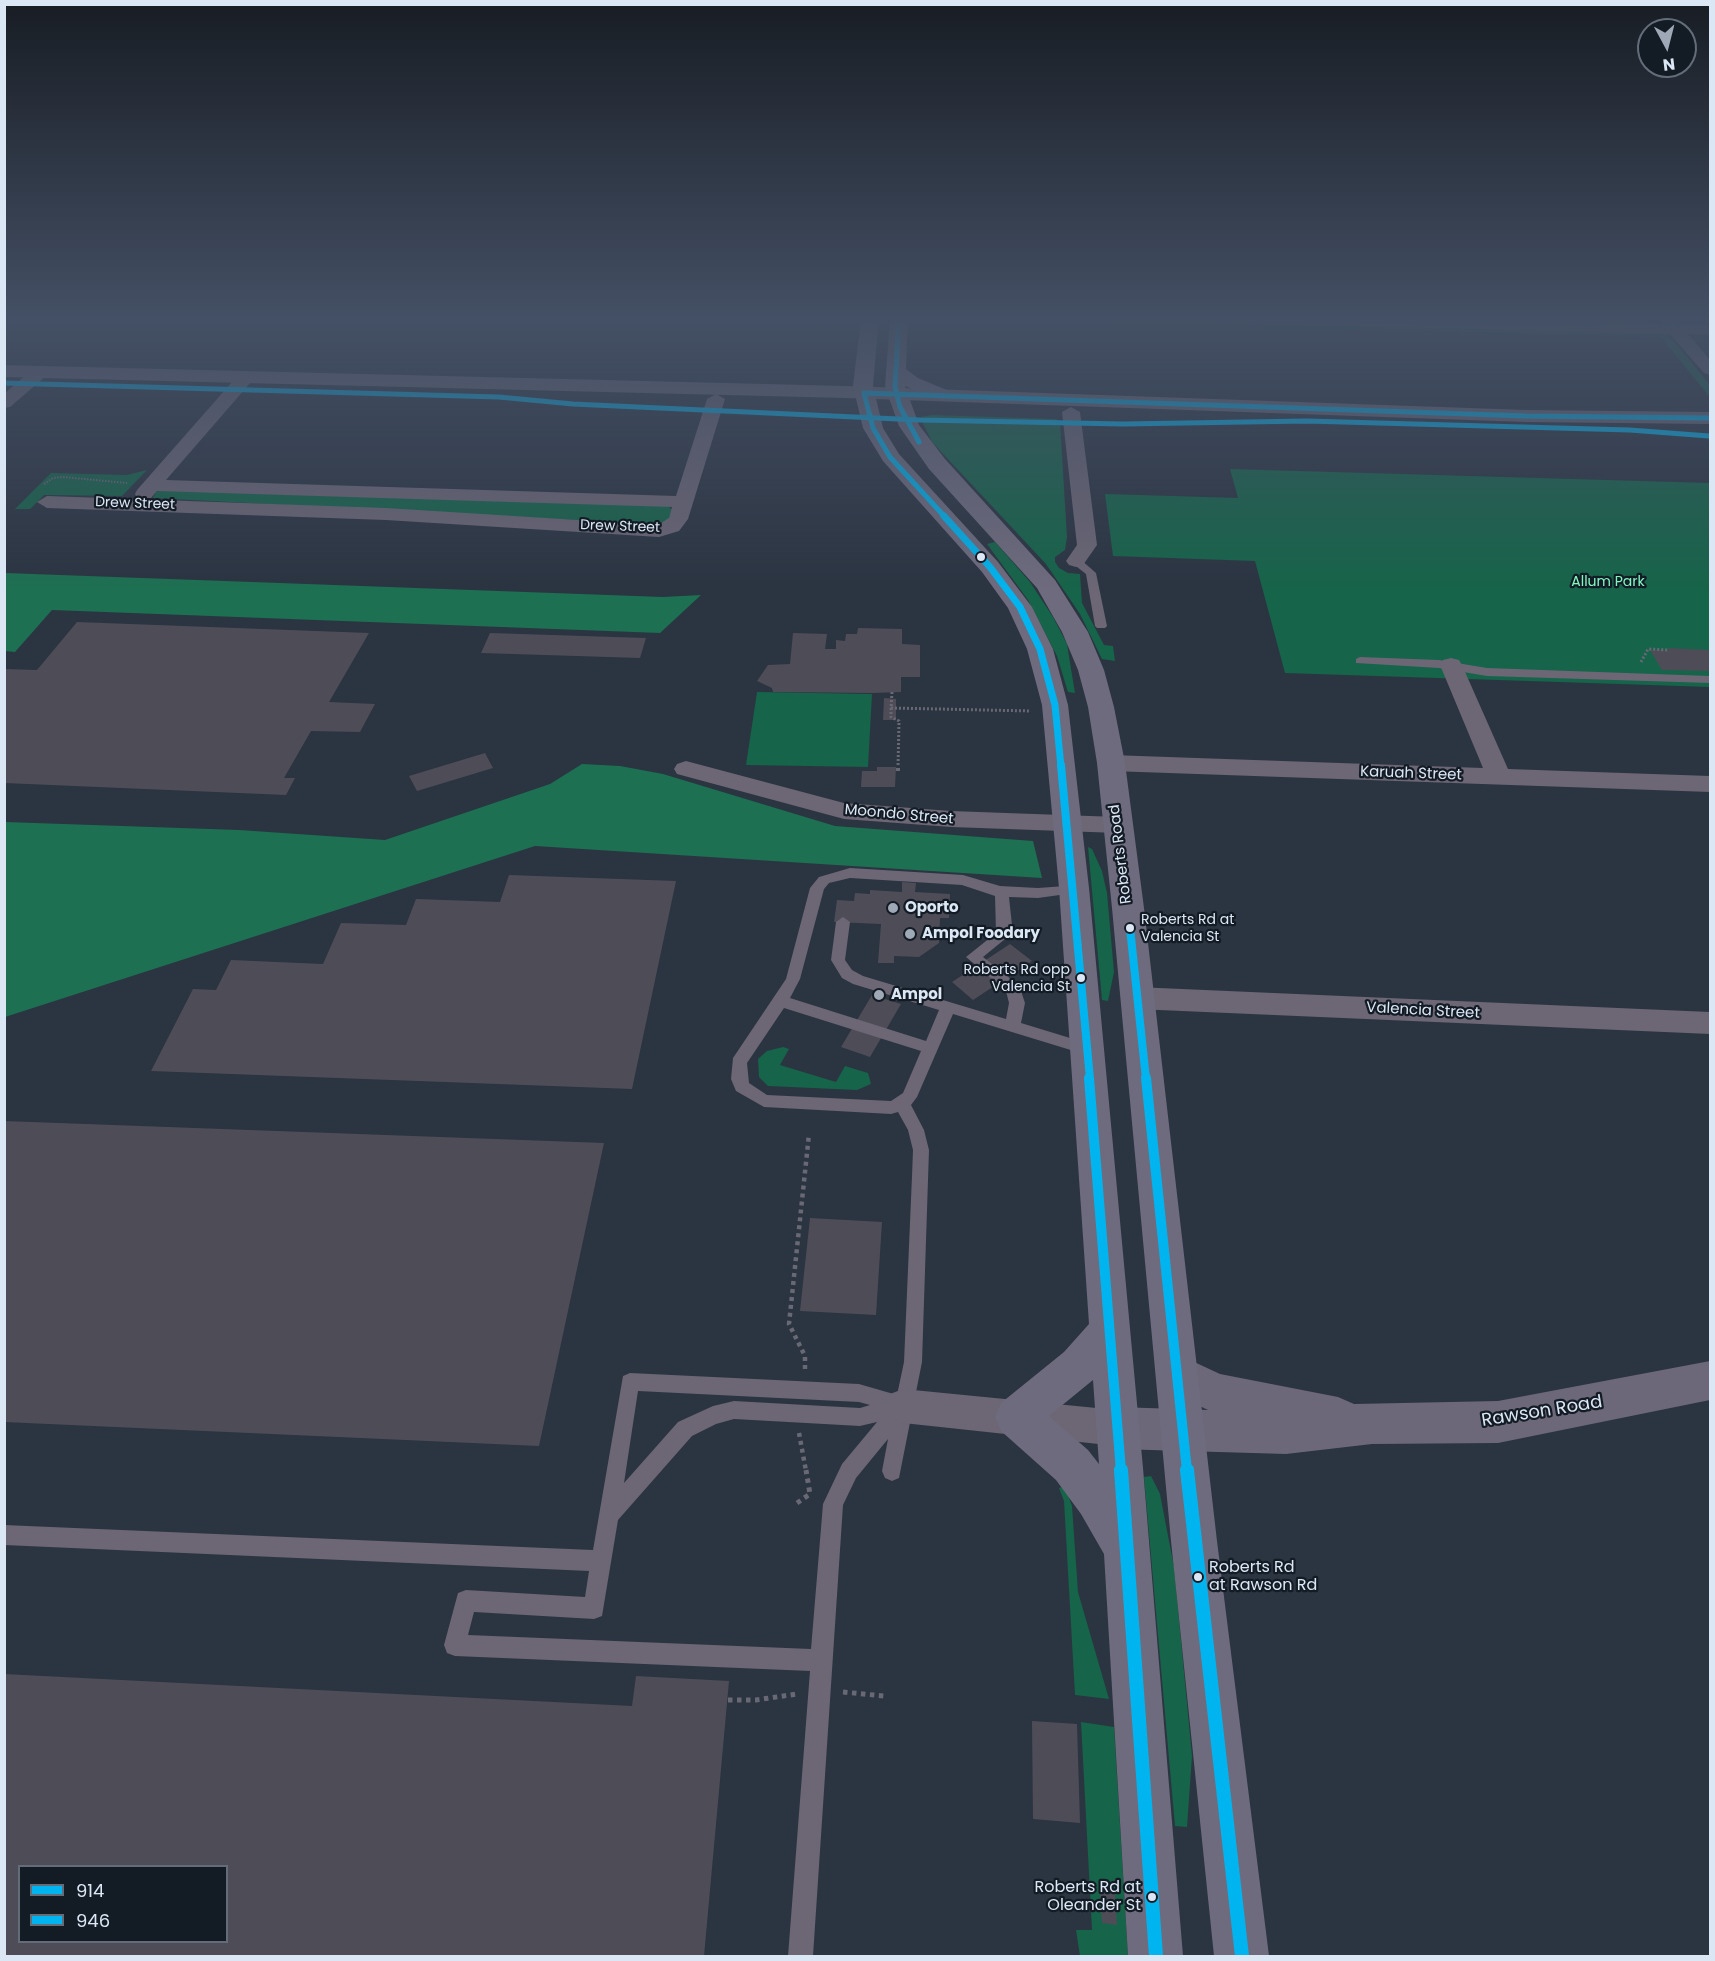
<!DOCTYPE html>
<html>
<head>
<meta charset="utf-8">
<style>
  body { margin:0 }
  #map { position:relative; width:1715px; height:1961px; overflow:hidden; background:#2b3441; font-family:Poppins,sans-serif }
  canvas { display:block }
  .frame { position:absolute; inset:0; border:6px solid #dce7f6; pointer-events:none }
  .legend { position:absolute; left:18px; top:1865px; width:210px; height:78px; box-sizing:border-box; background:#131b25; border:2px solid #636d79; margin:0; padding:8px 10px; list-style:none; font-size:18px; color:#dce7f6 }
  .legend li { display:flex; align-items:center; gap:12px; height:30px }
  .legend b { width:30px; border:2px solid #636d79 }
  .north { position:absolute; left:1637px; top:18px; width:60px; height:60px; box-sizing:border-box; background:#131b25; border:2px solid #636d79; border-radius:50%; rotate:173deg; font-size:16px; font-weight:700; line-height:24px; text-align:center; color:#dce7f6 }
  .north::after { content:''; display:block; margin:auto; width:21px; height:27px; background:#9ea8b7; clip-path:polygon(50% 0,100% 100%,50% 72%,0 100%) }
</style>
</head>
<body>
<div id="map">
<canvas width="1715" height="1961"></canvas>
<div class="frame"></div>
<ul class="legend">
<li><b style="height:8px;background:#00b5ef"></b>914</li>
<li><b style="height:8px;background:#00b5ef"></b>946</li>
</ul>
<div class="north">N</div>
</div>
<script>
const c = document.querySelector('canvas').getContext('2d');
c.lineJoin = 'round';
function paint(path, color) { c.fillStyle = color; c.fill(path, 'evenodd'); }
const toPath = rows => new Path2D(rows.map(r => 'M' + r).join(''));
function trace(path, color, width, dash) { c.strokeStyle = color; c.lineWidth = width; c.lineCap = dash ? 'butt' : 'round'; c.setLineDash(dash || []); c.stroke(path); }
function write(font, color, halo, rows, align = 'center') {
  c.font = font + ' Poppins,sans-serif'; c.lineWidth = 4.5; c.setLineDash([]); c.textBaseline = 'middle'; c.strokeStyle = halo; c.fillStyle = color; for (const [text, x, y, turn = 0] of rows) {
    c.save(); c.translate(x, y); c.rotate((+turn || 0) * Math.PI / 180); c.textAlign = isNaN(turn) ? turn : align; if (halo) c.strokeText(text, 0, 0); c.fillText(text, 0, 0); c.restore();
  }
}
const green = toPath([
  [925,318,1097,318,1652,332,1665,334,1673,340,1710,385,1710,397,1662,339,1657,337],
  [1384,318,1479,318,1656,323,1643,325],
  [932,415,1056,419,1060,422,1067,537,1065,550,1055,557,1055,562,1059,568,1068,573,1080,574,1082,603,1104,645,1113,646,1115,661,1102,659,1080,614,1046,564,932,442,920,417],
  [1230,469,1710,483,1710,687,1285,673,1255,561,1113,556,1105,494,1238,498],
  [147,470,122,496,44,495,30,509,15,509,51,473,127,475],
  [163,489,668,506,672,510,668,521,654,524,153,498,156,492],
  [995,542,1030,582,1053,617,1067,644,1075,693,1068,692,1057,656,1028,600,987,544],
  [757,692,872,694,868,767,746,765],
  [1088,847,1092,849,1102,871,1107,893,1114,972,1108,1001,1102,1000],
  [783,1047,789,1049,780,1065,836,1082,845,1066,868,1073,871,1084,857,1090,768,1086,759,1077,758,1059,767,1051],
  [1151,1476,1160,1494,1174,1567,1192,1756,1187,1827,1175,1826,1144,1477],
  [1065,1486,1072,1506,1078,1592,1109,1699,1075,1695,1064,1501,1059,1488],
  [1081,1722,1114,1727,1128,1956,1080,1956,1076,1930,1092,1930]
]);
const forest = toPath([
  [5,573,663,597,701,595,660,633,52,610,15,652,5,651],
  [582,764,620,766,663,774,835,826,1033,841,1042,878,535,846,5,1017,5,822,239,830,385,840,550,784]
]);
const building = toPath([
  [77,622,369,633,329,702,375,704,360,732,311,731,284,778,295,778,286,795,4,783,4,669,37,670],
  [858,628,902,629,902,644,920,645,920,677,901,677,901,692,873,693,773,692,772,688,757,681,768,665,790,664,793,633,827,634,825,649,836,649,836,640,845,641,846,634,857,634],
  [490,633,646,638,640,658,481,653],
  [1668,648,1710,650,1710,671,1662,670,1650,650,1669,650],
  [884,698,896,699,896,720,883,720],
  [485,753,493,768,417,791,409,776],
  [877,767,896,767,895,787,861,787,862,771,877,771],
  [509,875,676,881,632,1089,151,1071,193,989,216,990,231,960,323,964,341,923,406,925,416,899,500,902],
  [902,882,916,883,915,892,950,894,949,918,940,918,939,943,919,957,894,956,894,963,878,963,881,924,834,922,837,900,854,901,855,893,870,894,870,890,902,892],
  [1010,944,1032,961,973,1000,952,982],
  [872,995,901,1004,870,1057,841,1047],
  [4,1121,604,1143,539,1446,4,1422],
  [810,1218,882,1222,876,1315,800,1311],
  [4,1674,632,1706,636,1676,729,1681,704,1956,4,1956],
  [20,1866,226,1866,226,1942,20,1942],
  [1032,1721,1077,1724,1080,1823,1033,1819],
  [1100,1893,1115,1894,1117,1925,1102,1923]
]);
const pathFar4 = toPath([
  [724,318,851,321],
  [44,484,53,478,63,477,127,483]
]);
const pathFar3 = toPath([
  [1641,662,1648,649,1669,650],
  [892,692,891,708,1031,711],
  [891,708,891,717,899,721,898,767]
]);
const pathFar2 = toPath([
  [898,771,898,765]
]);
const pathFar1 = toPath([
  [805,1369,805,1356,789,1324,809,1134],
  [799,1433,806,1471]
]);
const path = toPath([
  [797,1503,810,1494,806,1470],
  [843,1692,884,1696],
  [728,1700,756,1700,797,1694]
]);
const lane = toPath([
  [1072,559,1080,559,1096,573,1107,626,1105,628,1097,628,1095,626,1086,574,1072,563,1072,559],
  [1360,657,1439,660,1487,668,1710,676,1710,683,1487,676,1439,668,1356,663,1356,659,1360,657],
  [850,868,963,875,1000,886,1038,888,1079,885,1081,888,1079,891,1074,893,1038,898,1009,897,1012,925,1010,935,983,957,1016,983,1021,991,1025,1003,1021,1023,1093,1045,1095,1049,1093,1053,1087,1055,953,1014,917,1097,911,1105,924,1130,929,1150,922,1362,899,1478,892,1481,885,1478,882,1471,888,1439,856,1478,843,1505,813,1956,788,1956,810,1671,455,1656,447,1653,444,1645,458,1593,466,1590,585,1597,589,1571,4,1545,4,1525,593,1550,623,1376,630,1373,859,1384,897,1395,904,1362,912,1176,913,1150,908,1130,898,1112,891,1114,764,1107,736,1091,731,1079,733,1058,786,979,810,888,819,877,850,868],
  [850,878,962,885,995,896,996,933,966,957,1006,991,1009,1003,1006,1019,863,976,852,970,845,960,850,922,843,917,836,922,831,960,842,978,853,984,939,1010,926,1041,790,998,800,979,824,889,829,883,850,878],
  [784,1008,921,1051,903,1093,891,1101,767,1095,749,1083,747,1063,784,1008],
  [638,1391,859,1402,870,1405,860,1408,734,1401,713,1406,678,1422,624,1483,638,1391],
  [734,1419,860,1426,877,1422,842,1464,823,1504,811,1649,468,1635,474,1612,594,1619,602,1616,618,1520,692,1436,716,1424,734,1419]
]);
const street = toPath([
  [1235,318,1412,318,1662,324,1661,318,1673,318,1679,325,1710,325,1710,335,1688,334,1710,360,1710,375,1704,373,1670,334,1243,323,1235,318],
  [40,367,46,368,48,372,46,376,10,407,4,408,4,394,34,368,40,367],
  [245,373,253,378,251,382,166,480,676,496,707,399,716,394,725,399,688,519,679,531,659,537,386,520,47,508,37,502,47,496,386,508,658,525,669,518,672,507,157,491,151,498,137,498,135,494,137,490,239,374,245,373],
  [1071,407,1080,412,1097,545,1083,565,1076,567,1069,565,1066,561,1077,545,1062,412,1071,407],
  [1451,658,1459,660,1462,665,1508,769,1710,776,1710,792,1111,771,1102,768,1099,763,1102,758,1111,755,1483,768,1440,665,1443,660,1451,658],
  [686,761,844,803,951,811,1118,817,1127,819,1131,825,1127,831,1118,833,951,827,844,819,677,774,674,769,677,764,686,761],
  [1136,987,1710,1012,1710,1034,1136,1009,1126,1006,1122,998,1126,990,1136,987],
  [903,1389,1117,1410,1130,1415,1136,1428,1130,1441,1117,1446,903,1423,890,1418,885,1406,890,1394,903,1389]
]);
const secondary = toPath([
  [1177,1354,1220,1374,1338,1397,1354,1404,1498,1401,1710,1361,1710,1400,1498,1443,1372,1444,1286,1454,1117,1449,1102,1443,1095,1428,1102,1413,1117,1407,1208,1410,1162,1388,1156,1374,1162,1360,1177,1354]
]);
const primary = toPath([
  [4,365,846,386,1526,410,1710,412,1710,424,1526,422,846,398,4,377,4,365]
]);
const highway = toPath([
  [861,318,879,318,873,386,883,428,899,454,998,562,1032,607,1053,649,1068,705,1089,888,1143,1468,1183,1956,1128,1956,1104,1554,1081,1514,1056,1480,1001,1431,995,1417,1001,1403,1064,1352,1089,1324,1059,888,1042,705,1027,649,1008,608,982,572,883,461,863,428,853,386,861,318],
  [1093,1380,1099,1464,1088,1450,1049,1416,1093,1380],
  [890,318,908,318,906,369,918,378,949,391,952,395,942,401,905,386,919,425,945,459,1055,580,1088,632,1104,670,1114,707,1125,763,1144,908,1217,1541,1269,1956,1214,1956,1171,1541,1112,908,1097,763,1088,707,1078,670,1062,632,1037,588,929,469,899,426,885,387,890,318]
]);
const bus1Far4 = toPath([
  [899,318,895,387,900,407,919,442],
  [945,517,890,457,873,428,864,393,1526,416,1710,418]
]);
const bus1Far3 = toPath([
  [944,516,990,567,1020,607,1040,649,1055,705,1061,767]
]);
const bus1Far2 = toPath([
  [1061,765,1090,1079],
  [1130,928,1146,1079]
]);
const bus1Far1 = toPath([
  [1089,1078,1121,1471],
  [1146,1078,1187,1471]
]);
const bus1 = toPath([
  [1121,1470,1156,1956],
  [1187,1470,1242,1956]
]);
const bus2 = toPath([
  [4,383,499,397,573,404,920,420,1123,424,1307,421,1630,430,1709,436]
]);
const markers = [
  [981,557,5,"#dce7f6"],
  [893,908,6,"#9ea8b7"],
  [1130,928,5,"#dce7f6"],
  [910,934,6,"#9ea8b7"],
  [1081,978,5,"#dce7f6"],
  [879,995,6,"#9ea8b7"],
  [1198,1577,5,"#dce7f6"],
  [1152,1897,5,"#dce7f6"]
];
const farStreetnames = [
  ["Drew Street",135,504,2],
  ["Drew Street",620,527,2]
];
const farParknames = [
  ["Allum Park",1608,582]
];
const busNames = [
  ["Roberts Rd at",1141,920],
  ["Valencia St",1141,937],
  ["Roberts Rd opp",1070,970,"right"],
  ["Valencia St",1070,987,"right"]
];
const streetNames = [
  ["Karuah Street",1411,774,2],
  ["Moondo Street",899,815,5],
  ["Roberts Road",1121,854,-97],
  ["Valencia Street",1423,1011,3]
];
const poiNames = [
  ["Oporto",905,908],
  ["Ampol Foodary",922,934],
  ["Ampol",891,995]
];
const nearBusnames = [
  ["Roberts Rd",1209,1568],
  ["at Rawson Rd",1209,1586],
  ["Roberts Rd at",1141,1888,"right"],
  ["Oleander St",1141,1906,"right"]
];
const nearStreetnames = [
  ["Rawson Road",1542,1412,-9]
];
paint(green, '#166449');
paint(forest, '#1d7052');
paint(building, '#4e4d57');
trace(pathFar4, '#696875', 2, [1.5, 1.5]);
trace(pathFar3, '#696875', 3, [2, 2]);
trace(pathFar2, '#696875', 4, [3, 3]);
trace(pathFar1, '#696875', 4.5, [4, 4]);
trace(path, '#696875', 5, [4.5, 4.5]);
paint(lane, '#6c6675');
paint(street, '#6c6675');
paint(secondary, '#6c6879');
paint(primary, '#6a6778');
paint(highway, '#6f6b7e');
trace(bus1Far4, '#00b5ef', 5);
trace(bus1Far3, '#00b5ef', 7);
trace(bus1Far2, '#00b5ef', 8);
trace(bus1Far1, '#00b5ef', 10);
trace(bus1, '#00b5ef', 14);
trace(bus2, '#00b5ef', 5);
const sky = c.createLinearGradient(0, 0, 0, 592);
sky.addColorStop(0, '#181d24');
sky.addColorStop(0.54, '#445065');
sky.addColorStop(1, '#44506500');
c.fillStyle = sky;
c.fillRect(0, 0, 1715, 592);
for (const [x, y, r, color] of markers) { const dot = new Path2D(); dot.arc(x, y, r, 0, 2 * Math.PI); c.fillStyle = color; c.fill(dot); trace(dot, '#131b25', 2); }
write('14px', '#dce7f6', '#131b25', farStreetnames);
write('14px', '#81f7c0', '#131b25', farParknames);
write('14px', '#dce7f6', '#131b25', busNames, 'left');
write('15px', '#dce7f6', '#131b25', streetNames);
write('bold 15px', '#dce7f6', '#131b25', poiNames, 'left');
write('16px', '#dce7f6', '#131b25', nearBusnames, 'left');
write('18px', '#dce7f6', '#131b25', nearStreetnames);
</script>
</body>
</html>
